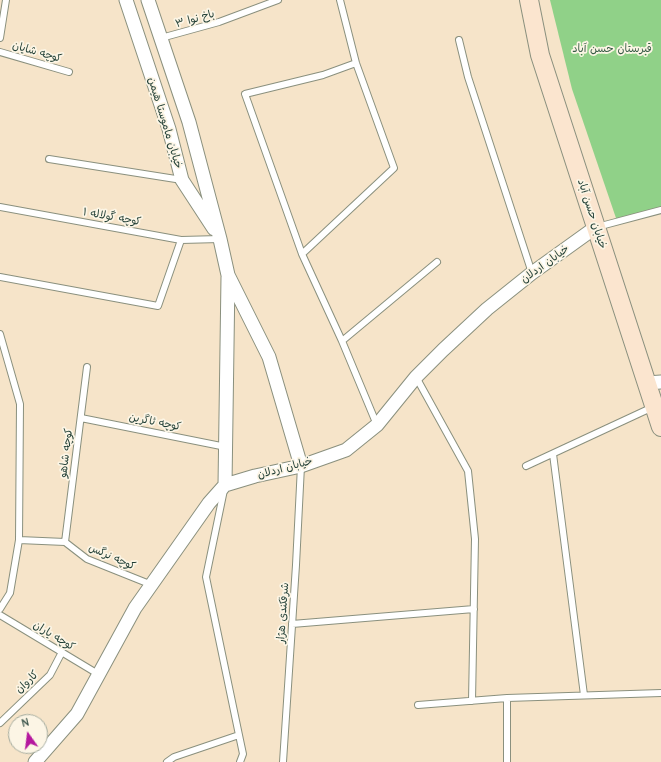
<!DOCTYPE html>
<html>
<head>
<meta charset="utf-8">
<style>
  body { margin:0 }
  #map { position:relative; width:661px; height:762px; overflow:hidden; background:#f6e4c9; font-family:"Comic Neue",sans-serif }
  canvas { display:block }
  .north { position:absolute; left:8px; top:714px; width:40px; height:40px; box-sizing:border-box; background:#fcf5e5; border:1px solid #a4ab9e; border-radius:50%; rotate:346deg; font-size:11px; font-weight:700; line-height:16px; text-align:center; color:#1f3d34 }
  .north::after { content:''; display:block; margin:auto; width:14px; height:18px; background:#b5179e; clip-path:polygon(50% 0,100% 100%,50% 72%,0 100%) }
</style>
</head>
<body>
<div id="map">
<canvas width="661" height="762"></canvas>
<div class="north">N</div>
</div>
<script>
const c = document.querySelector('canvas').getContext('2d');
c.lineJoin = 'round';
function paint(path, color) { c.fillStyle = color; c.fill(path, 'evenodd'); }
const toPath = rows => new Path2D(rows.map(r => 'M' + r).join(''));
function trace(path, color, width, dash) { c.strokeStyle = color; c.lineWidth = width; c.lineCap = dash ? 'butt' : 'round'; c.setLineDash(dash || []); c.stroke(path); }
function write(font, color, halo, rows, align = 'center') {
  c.font = font + ' "Comic Neue","Playpen Sans Arabic",sans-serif'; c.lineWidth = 3.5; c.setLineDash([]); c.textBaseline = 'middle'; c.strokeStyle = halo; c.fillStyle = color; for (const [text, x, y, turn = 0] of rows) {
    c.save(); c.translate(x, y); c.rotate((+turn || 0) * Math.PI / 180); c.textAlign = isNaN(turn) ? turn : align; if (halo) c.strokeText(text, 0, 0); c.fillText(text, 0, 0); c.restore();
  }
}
const green = toPath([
  [550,0,661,0,661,210,617,221,572,89]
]);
const lane = toPath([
  [340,0,356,63,394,168,302,254,342,341,377,425],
  [0,38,6,0],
  [161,38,219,22,278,0],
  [459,40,468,77,532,273],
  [0,52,69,72],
  [49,159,182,180],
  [0,207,181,240,220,239],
  [597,227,661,210],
  [302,254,245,94,323,75,356,63],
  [0,277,158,306,181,240],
  [0,334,20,404,19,540,10,593,0,609],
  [342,341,437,262],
  [416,377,468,471,475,539,472,701],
  [81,418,226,447],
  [553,454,584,695],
  [526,466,653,407],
  [224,490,206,577,239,735,243,754,240,762],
  [19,540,65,542,87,559,152,585],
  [65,542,87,367],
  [0,615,98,674],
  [292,624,474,609],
  [418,705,507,698,661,693],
  [0,723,50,675,62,652],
  [167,762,174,757,239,735],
  [283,762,296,565,301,466],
  [507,762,507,698]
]);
const street = toPath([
  [126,0,169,129,182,180,214,229],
  [148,0,189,122,220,239,228,275,269,357,301,466],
  [647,383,661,382],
  [225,485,228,277],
  [35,762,77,714,135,608,209,503,225,485,255,476,301,466,346,450,377,425,416,377,443,350,487,309,532,273,596,227]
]);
const secondary = toPath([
  [529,0,540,55,661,427]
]);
const streetNames = [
  ["باخ نوا ۳",195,19,-16],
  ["کوچه شایان",37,52,16],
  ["خیابان ماموستا هیمن",165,123,73],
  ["خیابان حسن آباد",592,214,72],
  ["کوچه گولاله ۱",112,217,10],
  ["خیابان اردلان",545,264,-36],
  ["کوچه ئاگرین",155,422,11],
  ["کوچه شاهو",66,453,-83],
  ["خیابان اردلان",285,468,-15],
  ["کوچه نرگس",112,557,24],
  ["شرفکندی هژار",283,613,-86],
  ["کوچه یاران",54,636,31],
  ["کاروان",27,682,-43]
];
const parkNames = [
  ["قبرستان حسن آباد",612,49]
];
paint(green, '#90d188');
trace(lane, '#8a907e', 8);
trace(street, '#8a907e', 15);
trace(secondary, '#8a907e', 20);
trace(lane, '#fff', 6);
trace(street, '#fff', 13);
trace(secondary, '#fbe5cf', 18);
write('11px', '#1f3d34', '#fcf5e5', streetNames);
write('11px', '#365b45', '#fcf5e5', parkNames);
</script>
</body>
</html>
